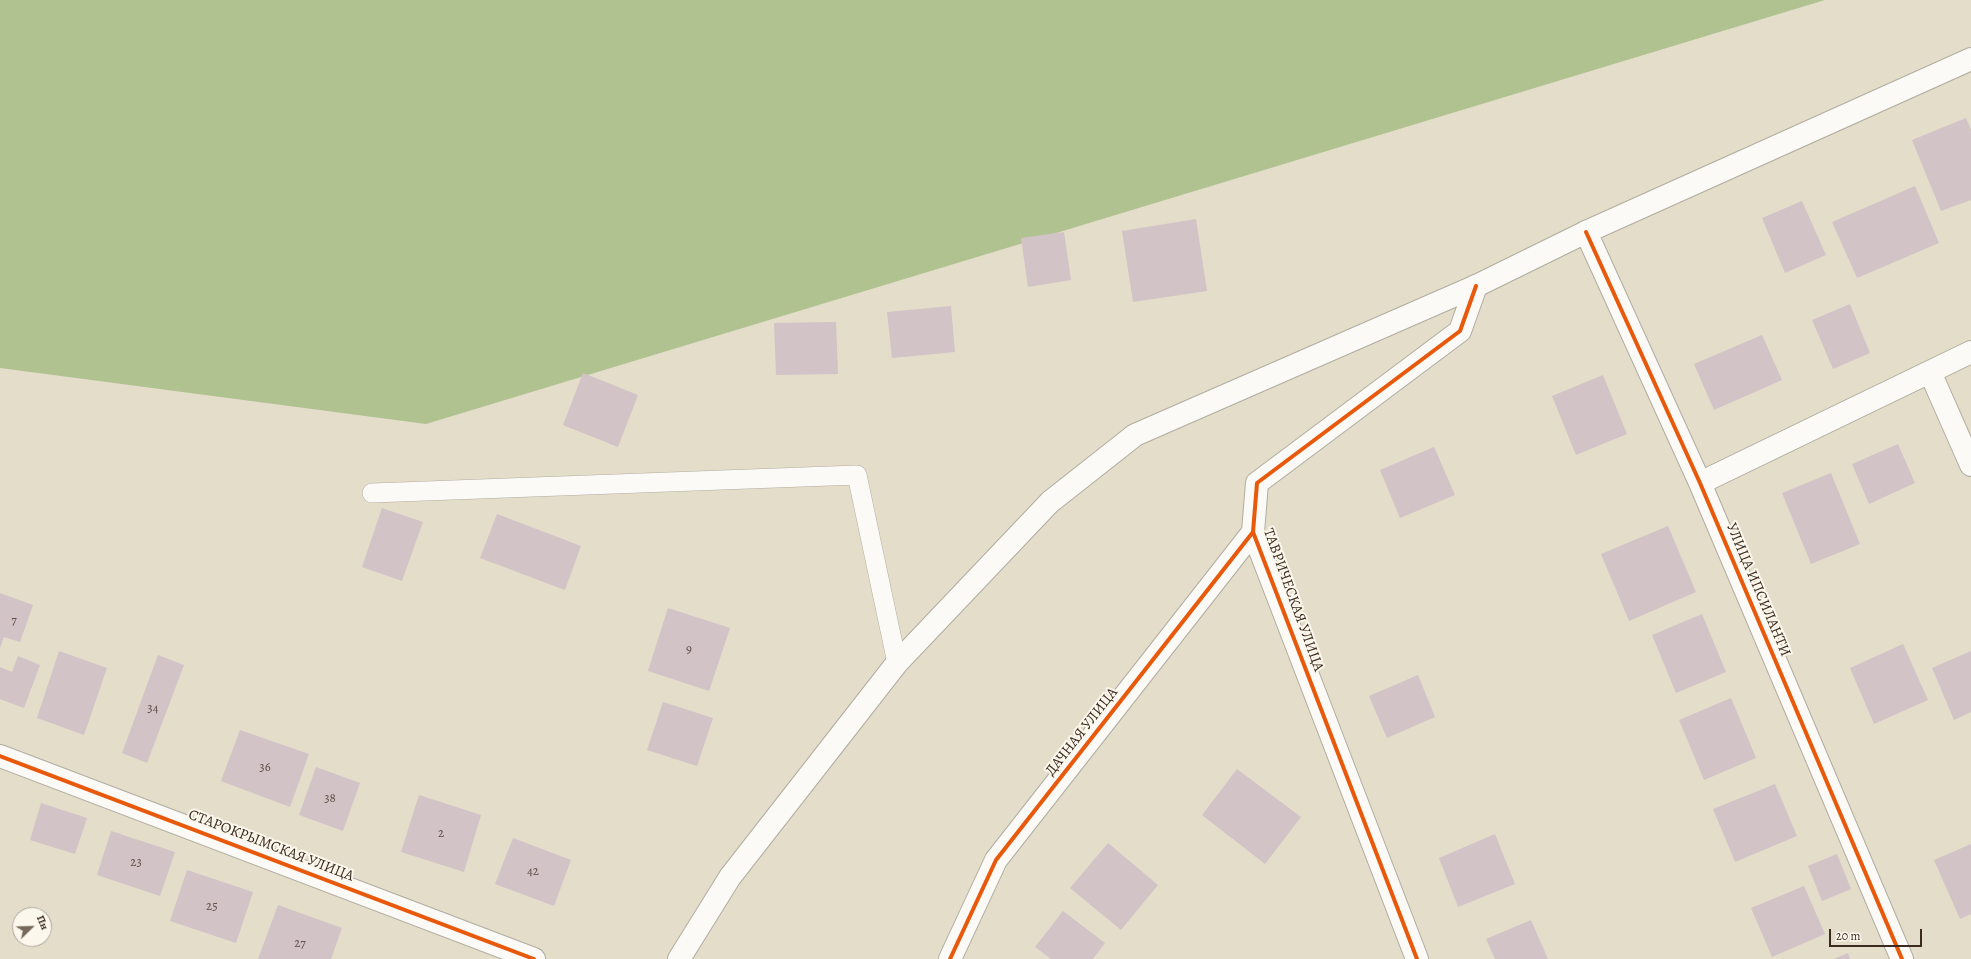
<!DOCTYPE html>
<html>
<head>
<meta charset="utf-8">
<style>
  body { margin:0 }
  #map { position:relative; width:1971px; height:959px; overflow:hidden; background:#e4ddca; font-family:Alegreya,serif }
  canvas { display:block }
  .north { position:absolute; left:12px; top:907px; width:40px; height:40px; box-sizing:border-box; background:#fbf7ec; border:1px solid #aea59a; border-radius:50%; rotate:67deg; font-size:11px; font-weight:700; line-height:16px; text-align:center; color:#3b2a1e }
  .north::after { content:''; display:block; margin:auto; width:14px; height:18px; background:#76695a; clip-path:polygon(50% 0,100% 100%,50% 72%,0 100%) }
  .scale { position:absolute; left:1829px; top:929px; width:93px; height:18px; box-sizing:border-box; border:2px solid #3b2a1e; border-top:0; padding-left:5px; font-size:12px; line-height:14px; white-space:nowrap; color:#3b2a1e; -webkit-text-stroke:3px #fbf7ec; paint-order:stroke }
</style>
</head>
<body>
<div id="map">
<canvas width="1971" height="959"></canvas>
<div class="north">Пн</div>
<div class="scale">20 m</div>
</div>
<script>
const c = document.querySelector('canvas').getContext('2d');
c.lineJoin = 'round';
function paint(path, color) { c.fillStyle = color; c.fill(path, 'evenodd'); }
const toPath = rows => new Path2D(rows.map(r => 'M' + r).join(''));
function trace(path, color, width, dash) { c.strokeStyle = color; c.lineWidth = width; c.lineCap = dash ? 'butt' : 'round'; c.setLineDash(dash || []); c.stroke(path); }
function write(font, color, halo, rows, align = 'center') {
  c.font = font + ' Alegreya,serif'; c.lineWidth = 4; c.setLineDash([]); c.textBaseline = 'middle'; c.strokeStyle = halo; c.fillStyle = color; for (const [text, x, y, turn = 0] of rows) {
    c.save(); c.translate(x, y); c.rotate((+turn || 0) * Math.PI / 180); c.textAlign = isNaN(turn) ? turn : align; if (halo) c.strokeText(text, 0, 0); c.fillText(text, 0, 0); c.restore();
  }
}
const forest = toPath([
  [0,0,1825,0,426,424,0,368]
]);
const building = toPath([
  [1966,118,1971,130,1971,200,1941,211,1912,140],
  [1915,186,1939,243,1857,278,1832,222],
  [1802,201,1826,255,1785,273,1762,218],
  [1196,219,1207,291,1133,302,1122,231],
  [1064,232,1071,280,1028,287,1021,238],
  [1850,304,1870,353,1833,369,1812,320],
  [951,306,955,352,892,358,887,312],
  [836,322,838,374,776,375,774,323],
  [1762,335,1782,380,1714,410,1694,364],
  [583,373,638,395,618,447,563,425],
  [1603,375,1627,434,1576,455,1552,396],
  [1898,444,1915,483,1869,504,1852,464],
  [1434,447,1455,495,1400,518,1380,470],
  [1831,473,1860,544,1811,564,1782,493],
  [382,508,423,522,402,581,362,567],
  [497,514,581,546,565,590,480,558],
  [1668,526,1696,592,1629,621,1601,554],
  [0,593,33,605,20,642,4,637,0,648],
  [668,608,730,628,709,691,648,671],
  [1702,614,1726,672,1676,693,1652,635],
  [1903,644,1928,700,1874,724,1850,668],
  [59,651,107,668,84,735,37,718],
  [1971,651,1971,712,1954,720,1932,668],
  [158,655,184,665,147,763,122,753],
  [18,656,40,665,24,708,0,699,0,667,12,672],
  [1418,675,1435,717,1387,738,1369,696],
  [1731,698,1756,758,1704,780,1679,720],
  [663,702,713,718,697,766,647,750],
  [240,730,309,754,290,807,221,781],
  [316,767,360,783,343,831,299,815],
  [1237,769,1301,817,1265,864,1202,815],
  [1775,784,1797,836,1735,862,1713,809],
  [419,795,481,815,464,872,401,852],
  [41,803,87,818,75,854,30,840],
  [111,831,175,852,160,896,97,875],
  [1495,834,1515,884,1458,907,1439,858],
  [513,838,571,860,554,906,495,884],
  [1108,843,1158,885,1121,930,1070,888],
  [1971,844,1971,914,1960,919,1934,860],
  [1837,854,1851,889,1822,901,1808,866],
  [187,870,253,892,236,943,170,921],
  [1804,886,1825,934,1772,957,1751,908],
  [278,905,342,928,331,959,258,959],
  [1063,911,1105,943,1093,959,1051,959,1035,947],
  [1531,920,1548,959,1495,959,1486,939],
  [1848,953,1850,959,1834,959]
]);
const service = toPath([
  [372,493,857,475,897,663]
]);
const minor = toPath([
  [1586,232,1700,483,1902,959],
  [1930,372,1971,465],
  [1700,483,1971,352],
  [0,756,534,959],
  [950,959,996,860,1253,532],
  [1417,959,1253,532,1257,483,1460,331,1476,286]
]);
const secondary = toPath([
  [679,959,730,877,897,663,1050,502,1135,435,1476,286,1586,232,1971,59]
]);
const cycleway = toPath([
  [1586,232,1700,483,1902,959],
  [0,756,534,959],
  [950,959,996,860,1253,532],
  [1417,959,1253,532,1257,483,1460,331,1476,286]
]);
const numberNames = [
  ["7",14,621],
  ["9",689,650],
  ["34",153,709],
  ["36",265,768],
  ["38",330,799],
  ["2",441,834],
  ["23",136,863],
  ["42",533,872],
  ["25",212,907],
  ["27",300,944]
];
const streetNames = [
  ["УЛИЦА ИПСИЛАНТИ",1758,590,67],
  ["ТАВРИЧЕСКАЯ УЛИЦА",1293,600,70],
  ["ДАЧНАЯ УЛИЦА",1082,732,-52],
  ["СТАРОКРЫМСКАЯ УЛИЦА",271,846,21]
];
paint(forest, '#b0c290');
paint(building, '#d2c3c7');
trace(service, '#b1ac9f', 20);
trace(minor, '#b1ac9f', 24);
trace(secondary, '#b1ac9f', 24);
trace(service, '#fbfaf7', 19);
trace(minor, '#fbfaf7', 22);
trace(secondary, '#fbfaf7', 22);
trace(cycleway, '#e8590c', 4);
write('13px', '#615048', null, numberNames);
write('15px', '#3b2a1e', '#fbf7ec', streetNames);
</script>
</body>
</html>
